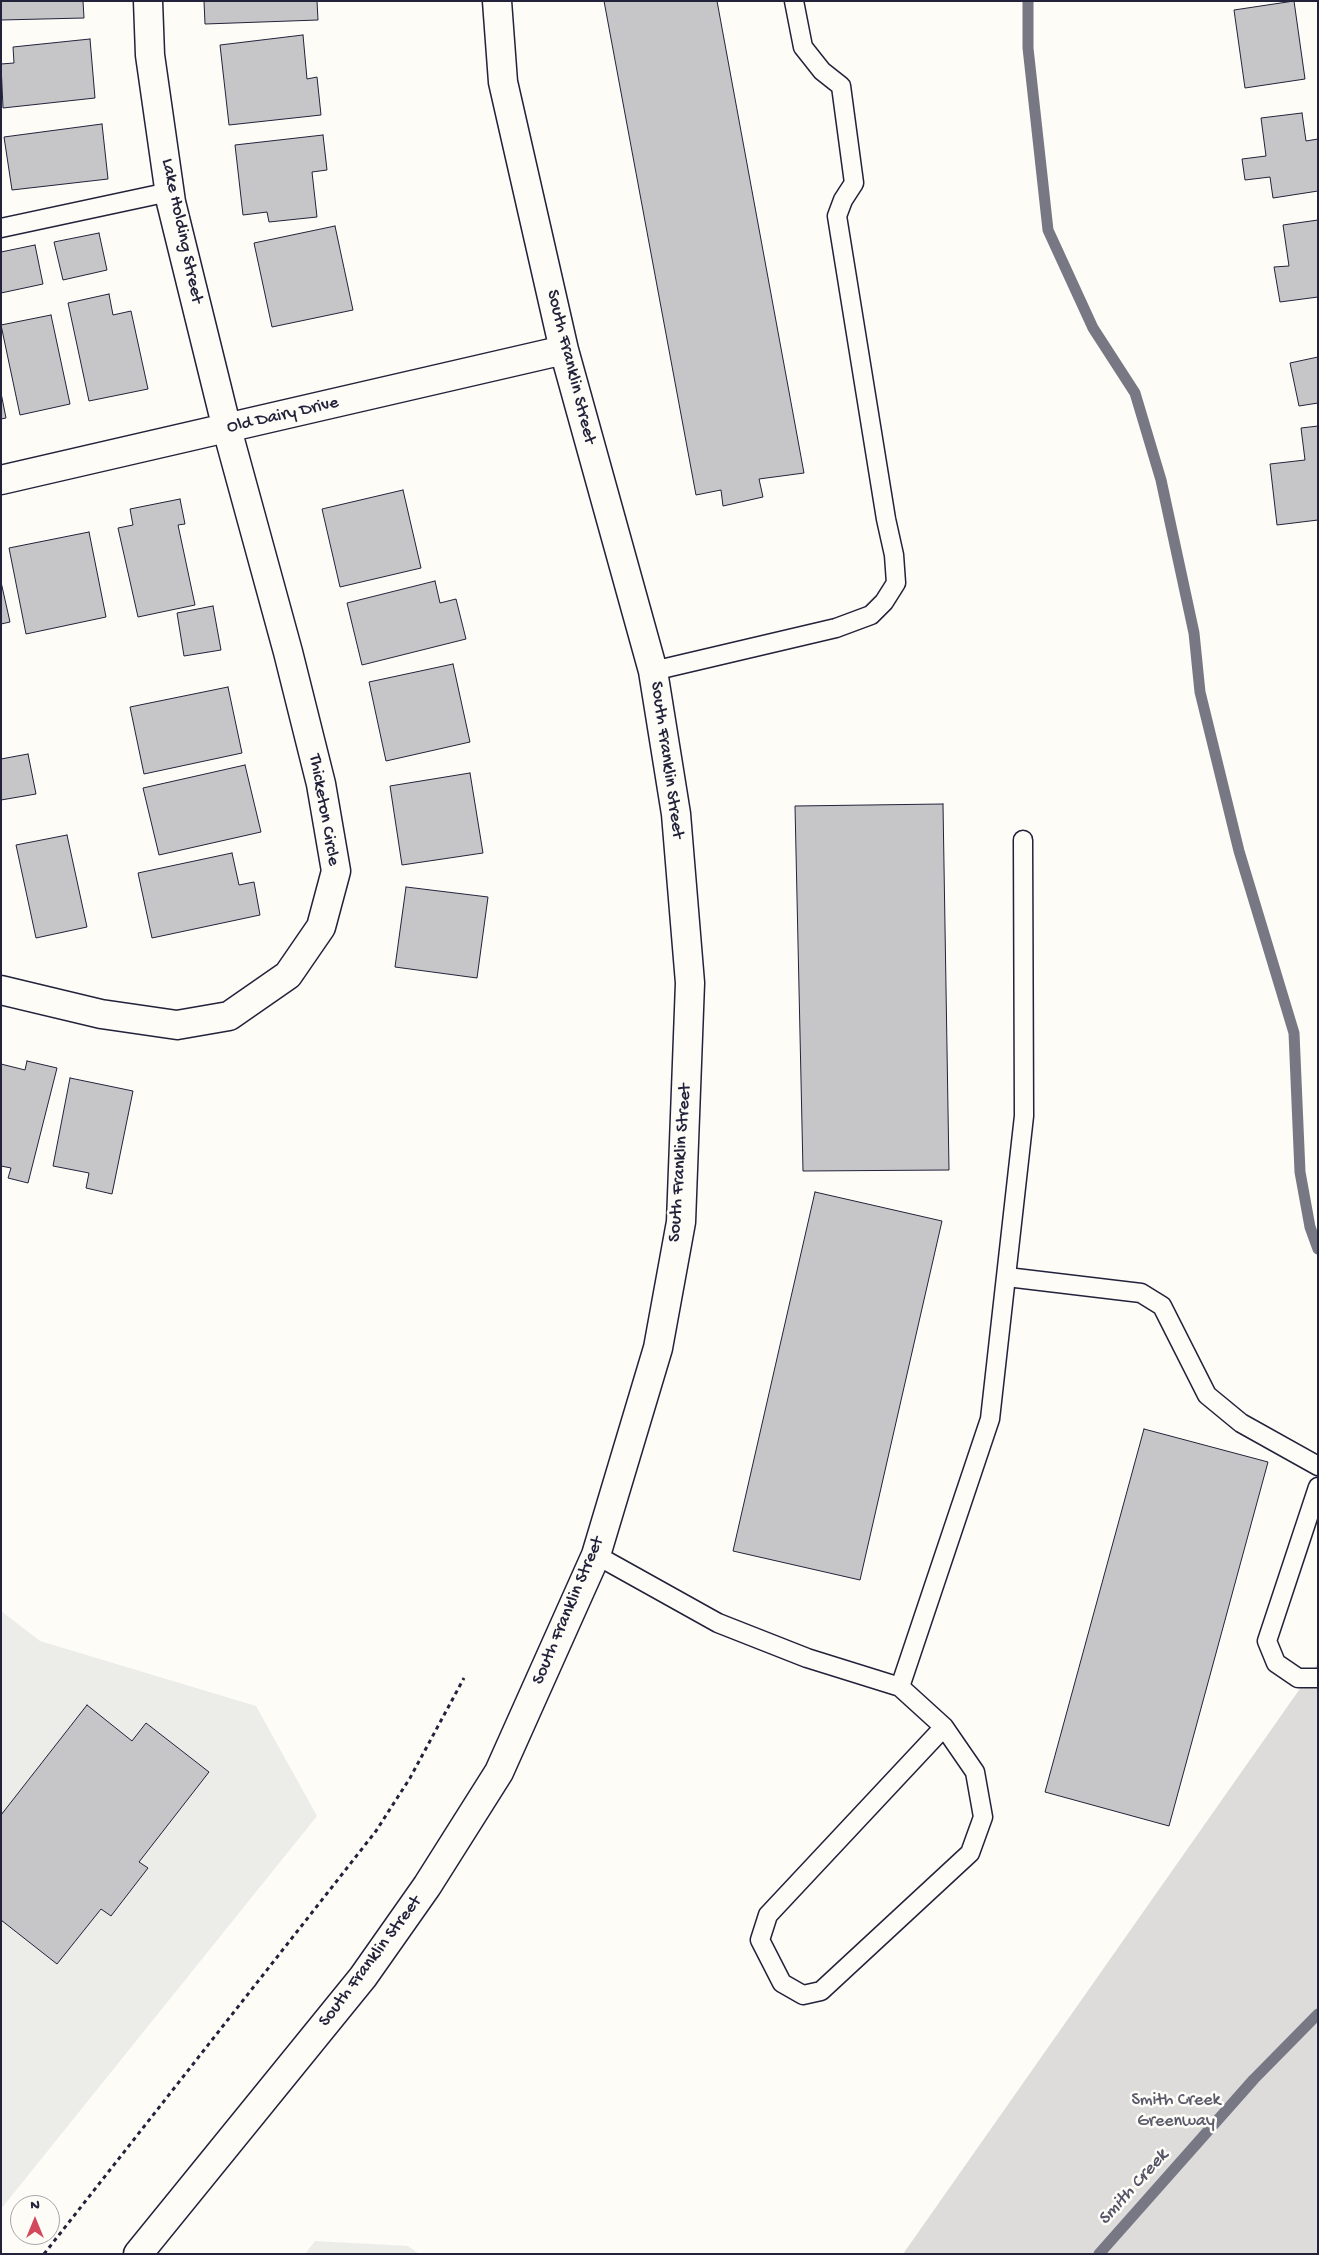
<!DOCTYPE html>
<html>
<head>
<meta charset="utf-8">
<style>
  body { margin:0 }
  #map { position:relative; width:1319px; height:2255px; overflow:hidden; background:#fdfcf7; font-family:"Gochi Hand",sans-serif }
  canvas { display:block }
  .frame { position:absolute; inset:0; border:2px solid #22223b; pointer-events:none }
  .north { position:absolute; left:10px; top:2195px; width:50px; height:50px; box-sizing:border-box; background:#fdfcf7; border:1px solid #a5a5ac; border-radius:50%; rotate:0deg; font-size:14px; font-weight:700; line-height:20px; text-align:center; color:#22223b }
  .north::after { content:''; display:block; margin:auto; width:18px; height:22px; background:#d1495b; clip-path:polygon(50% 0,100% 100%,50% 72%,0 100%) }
</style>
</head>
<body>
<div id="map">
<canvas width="1319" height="2255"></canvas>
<div class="frame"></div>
<div class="north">N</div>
</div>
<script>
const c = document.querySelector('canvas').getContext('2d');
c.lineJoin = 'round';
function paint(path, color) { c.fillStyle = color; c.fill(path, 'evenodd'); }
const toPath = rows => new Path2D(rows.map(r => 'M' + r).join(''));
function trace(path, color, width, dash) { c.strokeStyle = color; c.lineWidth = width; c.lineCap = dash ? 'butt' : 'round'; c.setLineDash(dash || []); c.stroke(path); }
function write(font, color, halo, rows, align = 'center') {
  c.font = font + ' "Gochi Hand",sans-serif'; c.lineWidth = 5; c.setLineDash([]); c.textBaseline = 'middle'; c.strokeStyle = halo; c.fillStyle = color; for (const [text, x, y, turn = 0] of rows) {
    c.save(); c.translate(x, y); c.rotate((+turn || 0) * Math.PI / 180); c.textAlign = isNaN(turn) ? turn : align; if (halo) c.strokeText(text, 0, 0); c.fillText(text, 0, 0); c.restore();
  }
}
const built = toPath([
  [1,1611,40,1641,256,1706,317,1816,1,2209],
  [315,2241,408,2246,419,2254,305,2254]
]);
const green = toPath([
  [1318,1663,1318,2254,903,2254]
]);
const stream = toPath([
  [1028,1,1028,48,1048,230,1093,328,1135,393,1161,480,1194,633,1200,692,1239,851,1294,1033,1300,1172,1310,1227,1318,1249],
  [1099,2254,1254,2079,1318,2014]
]);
const building = toPath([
  [1,1,83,1,84,18,1,20,1,1],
  [204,1,317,1,318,20,205,24,204,1],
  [604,1,717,1,804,473,759,479,763,497,723,506,721,490,696,495,604,1],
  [1294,1,1305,79,1245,88,1234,10,1294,1],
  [303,35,307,79,317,77,321,115,229,125,220,45,303,35],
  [90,39,95,98,3,108,1,64,14,63,13,47,90,39],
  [1302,113,1306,141,1318,139,1318,191,1273,198,1270,177,1245,180,1242,159,1266,156,1261,118,1302,113],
  [102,124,108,179,12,190,4,137,102,124],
  [323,135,327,170,312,172,317,217,269,222,267,212,243,215,235,145,323,135],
  [1318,220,1318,297,1280,302,1274,267,1289,266,1283,225,1318,220],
  [335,226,353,310,272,327,254,243,335,226],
  [99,233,107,270,63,280,54,242,99,233],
  [35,245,43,284,1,293,1,252,35,245],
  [109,294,113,315,131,311,148,389,89,401,68,303,109,294],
  [51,315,70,404,20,415,1,325,51,315],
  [1318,357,1318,403,1299,406,1290,363,1318,357],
  [1,393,6,418,1,419,1,393],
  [1318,426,1318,520,1277,525,1270,464,1305,460,1301,428,1318,426],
  [403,490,421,568,340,587,322,509,403,490],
  [180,499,185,524,178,525,195,605,138,617,118,528,133,525,130,509,180,499],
  [89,532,106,617,26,634,9,548,89,532],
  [435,581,440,603,456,599,466,639,362,665,347,603,435,581],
  [1,582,10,622,1,624,1,582],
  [213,606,221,650,184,656,177,613,213,606],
  [453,664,470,742,386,761,369,682,453,664],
  [228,687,242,753,144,774,130,707,228,687],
  [28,754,36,794,1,800,1,759,28,754],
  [245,765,261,832,159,855,143,788,245,765],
  [470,773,483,853,402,865,390,786,470,773],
  [943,804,949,1170,803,1171,795,806,943,804],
  [67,835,87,927,36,938,16,845,67,835],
  [232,853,239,885,254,882,260,915,152,938,138,873,232,853],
  [406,887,488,897,477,978,395,967,406,887],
  [27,1061,57,1068,28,1183,8,1178,11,1168,1,1166,1,1064,25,1070,27,1061],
  [70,1078,133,1091,112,1194,86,1188,89,1173,53,1166,70,1078],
  [815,1192,942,1221,860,1580,733,1551,815,1192],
  [1144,1429,1268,1462,1169,1826,1045,1792,1144,1429],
  [87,1705,132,1741,146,1723,209,1772,139,1862,148,1868,111,1916,101,1909,57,1964,1,1920,1,1815,87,1705]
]);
const path = toPath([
  [44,2254,376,1831,410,1778,464,1678]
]);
const lane = toPath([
  [1,228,169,192],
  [653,671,836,628,871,615,884,602,896,583,894,555,886,519,837,216,843,200,854,183,841,86,822,71,803,47,794,1],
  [1007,1277,1141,1293,1162,1306,1207,1395,1241,1423,1318,1466],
  [1318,1487,1267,1641,1276,1663,1298,1678,1318,1678],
  [596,1555,718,1623,807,1658,900,1687,990,1419,1024,1116,1023,840],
  [900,1687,944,1727,975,1772,983,1817,970,1853,821,1991,803,1995,782,1983,760,1940,768,1915,944,1727]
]);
const street = toPath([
  [1,480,564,350],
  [1,990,101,1014,177,1025,229,1016,288,975,321,927,336,871,321,784,288,652,227,429,171,202,150,55,148,1],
  [138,2254,363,1977,427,1886,499,1772,596,1555,658,1348,681,1222,690,983,676,814,653,671,564,350,503,82,497,1]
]);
const streetNames = [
  ["Lake Holding Street",181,231,78],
  ["South Franklin Street",570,367,76],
  ["Old Dairy Drive",283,416,-13],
  ["South Franklin Street",666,760,82],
  ["Thicketon Circle",323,810,80],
  ["South Franklin Street",681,1163,-86],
  ["South Franklin Street",569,1611,-67],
  ["South Franklin Street",371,1962,-53]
];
const parkNames = [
  ["Smith Creek",1176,2101],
  ["Greenway",1176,2122]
];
const waterNames = [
  ["Smith Creek",1134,2188,-48]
];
paint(built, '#ecece9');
paint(green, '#dddcdb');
trace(stream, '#787885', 11);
paint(building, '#c6c6c8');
trace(building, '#22223b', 1);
trace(lane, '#22223b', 21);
trace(street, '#22223b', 31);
trace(path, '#22223b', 3, [4, 4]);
trace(lane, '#fdfcf7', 18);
trace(street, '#fdfcf7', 28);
write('18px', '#22223b', '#fdfcf7', streetNames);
write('18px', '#5a5a6b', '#fdfcf7', parkNames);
write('italic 19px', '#545466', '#fdfcf7', waterNames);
</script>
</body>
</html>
